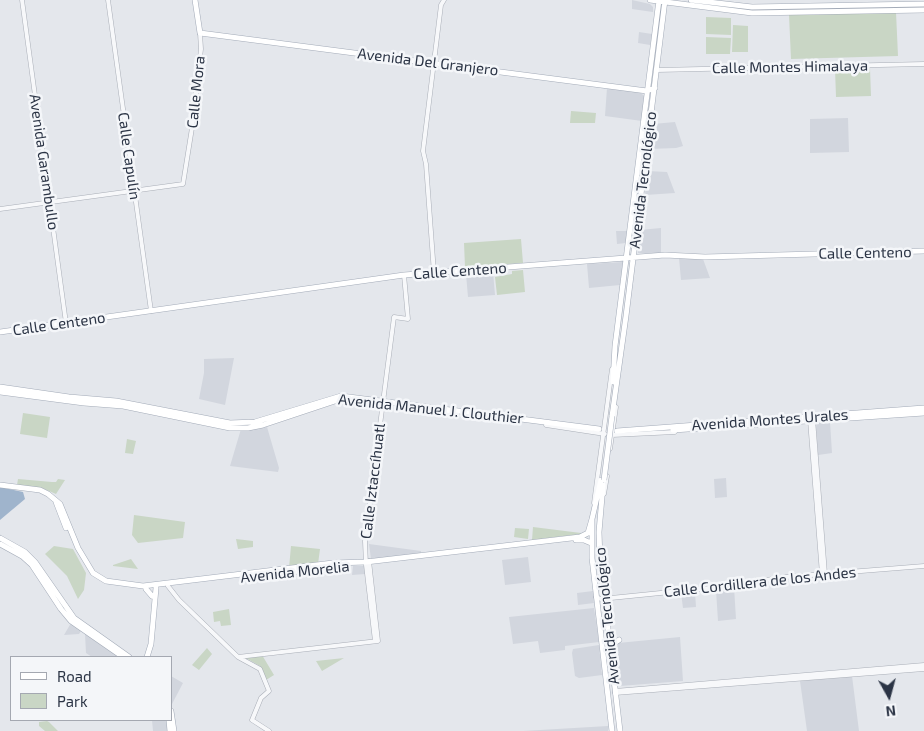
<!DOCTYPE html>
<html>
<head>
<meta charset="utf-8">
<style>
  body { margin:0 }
  #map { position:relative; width:924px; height:731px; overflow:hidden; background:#e4e7ec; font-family:"Exo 2",sans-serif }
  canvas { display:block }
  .legend { position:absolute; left:10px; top:656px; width:162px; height:65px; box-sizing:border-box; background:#f4f6f9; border:1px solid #a4a8b1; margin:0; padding:6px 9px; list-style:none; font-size:15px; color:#2b3445 }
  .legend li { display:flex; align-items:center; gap:10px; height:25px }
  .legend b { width:25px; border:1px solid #a4a8b1 }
  .north { position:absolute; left:864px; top:671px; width:50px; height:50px; -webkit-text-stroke:4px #f4f6f9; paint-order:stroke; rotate:173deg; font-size:14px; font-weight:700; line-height:20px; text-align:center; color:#2b3445 }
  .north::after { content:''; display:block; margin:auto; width:18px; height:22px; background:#2b3445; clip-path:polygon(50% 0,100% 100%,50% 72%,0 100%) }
</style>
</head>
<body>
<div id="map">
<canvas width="924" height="731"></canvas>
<ul class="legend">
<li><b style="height:6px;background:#fff"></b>Road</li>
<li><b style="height:14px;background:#c9d6c5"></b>Park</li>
</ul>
<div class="north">N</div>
</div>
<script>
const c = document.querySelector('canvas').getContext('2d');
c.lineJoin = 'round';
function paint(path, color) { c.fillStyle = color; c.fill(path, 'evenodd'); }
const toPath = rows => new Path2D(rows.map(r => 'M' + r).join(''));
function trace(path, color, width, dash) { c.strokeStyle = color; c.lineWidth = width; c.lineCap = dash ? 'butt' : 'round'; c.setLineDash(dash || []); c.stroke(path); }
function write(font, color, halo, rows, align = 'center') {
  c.font = font + ' "Exo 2",sans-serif'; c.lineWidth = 5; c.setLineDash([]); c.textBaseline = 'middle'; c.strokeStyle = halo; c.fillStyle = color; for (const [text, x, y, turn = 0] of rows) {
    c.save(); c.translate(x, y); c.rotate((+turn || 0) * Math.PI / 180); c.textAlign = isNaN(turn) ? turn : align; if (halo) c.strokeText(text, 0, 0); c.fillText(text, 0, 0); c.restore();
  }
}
const built = toPath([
  [632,0,650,4,653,7,653,12,632,9],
  [639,32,652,34,650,45,638,43],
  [607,88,639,92,642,94,644,96,642,121,605,116],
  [848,118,849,152,810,153,810,119],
  [675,122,683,146,676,148,649,149,653,124],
  [647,171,667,172,675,193,645,195],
  [661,228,661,253,638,253,640,230],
  [616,231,627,231,626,243,617,244],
  [679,258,703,259,710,278,681,280],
  [623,262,620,285,589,288,587,264],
  [493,272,495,295,468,297,466,274],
  [234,358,225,405,199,399,204,373,204,359],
  [830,422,832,453,818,455,816,423],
  [267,427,279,468,278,472,230,466,241,429,256,429],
  [726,478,727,497,715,498,714,479],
  [369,544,421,551,421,553,371,559],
  [528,557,531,582,505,585,502,560],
  [353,566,365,566,365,574,352,575],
  [734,587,736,619,718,621,716,590],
  [593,591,594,603,578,605,577,593],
  [695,592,696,607,683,608,681,593],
  [594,608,599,642,565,646,565,650,540,653,538,641,513,644,509,617],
  [71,623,81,631,79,634,64,635],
  [85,634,102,645,118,657,92,657,86,653],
  [680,637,683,681,620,686,617,684,616,658,614,658,613,647,618,643],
  [599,645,602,675,579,678,575,676,572,653,573,649],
  [171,676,183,683,172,704,171,701],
  [852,676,859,731,807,731,800,681],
  [152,720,167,720,169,731,153,731],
  [608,726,608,731,523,731]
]);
const green = toPath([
  [896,12,898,56,791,59,789,15],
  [706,17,731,18,731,35,706,34],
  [733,25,748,26,748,52,732,52],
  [706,37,731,38,730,54,706,54],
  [870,68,871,96,836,97,835,69],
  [571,111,596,113,595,123,570,123],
  [521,239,523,263,465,267,464,243],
  [523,270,525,292,497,295,495,277,512,274,512,271],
  [23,413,50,417,47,438,20,434],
  [127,439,136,441,133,454,125,453],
  [18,479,52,482,56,482,58,479,65,480,56,494,42,488,17,485],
  [134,515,185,522,183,538,138,543,132,535],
  [533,527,581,533,581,534,532,540],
  [515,528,529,529,528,539,514,537],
  [236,539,253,541,253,547,238,549],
  [54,546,73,549,86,573,84,590,78,599,67,576,45,554],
  [291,546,320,549,318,564,289,568],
  [131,559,138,569,113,566,113,565],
  [229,609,231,625,221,626,220,621,214,622,213,612],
  [207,648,212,654,199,670,192,665],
  [262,655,274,675,266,680,260,666,244,657],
  [344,658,322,671,316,661],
  [47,721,49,722,58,731,45,731,39,726,39,722]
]);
const water = toPath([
  [0,487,23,492,25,499,0,520]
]);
const minor = toPath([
  [22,0,66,323],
  [108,0,151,311],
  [657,70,924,64],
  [0,209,183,184,192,128,201,49,200,33],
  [434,273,426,164,423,151,441,5,444,0],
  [813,419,825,574],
  [810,420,822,574,824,577],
  [546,425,605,434],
  [612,435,675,432],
  [610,449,616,407],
  [604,494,607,476],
  [594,503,612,369],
  [168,586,179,600,238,657,260,669,269,691,261,698,252,720,269,731],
  [596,597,601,599,720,587,786,577,924,566],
  [375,641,366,565,365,541,394,317,408,319,404,275],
  [238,657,378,641,369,561],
  [615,691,924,665],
  [615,693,924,669]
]);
const major = toPath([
  [195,0,200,33,647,91,655,88],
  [650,0,752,13,924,10],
  [691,0,752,7,924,4],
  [0,332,404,275,665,255,705,257,924,251],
  [613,382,615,346,659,0],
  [0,387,69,397,116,401,230,423,255,422,341,396,599,429],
  [0,392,84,403,123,406,230,428,248,428,263,425,338,400,384,405],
  [407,408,456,414],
  [612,416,626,316,665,0],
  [499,419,518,421],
  [673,430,924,413],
  [617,431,924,408],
  [601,480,592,519,592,558,612,731],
  [0,485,40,490,48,494,60,504,78,548,93,573,106,581,143,586,333,563,366,562,580,537,588,533,592,519],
  [603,485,599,532,600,560,620,731],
  [56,502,66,528],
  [0,538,25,552,35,562,74,618,129,657],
  [576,540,584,540,591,543],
  [0,544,22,556,32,565,61,609,71,621,123,657],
  [268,575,299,571],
  [146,589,152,596],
  [610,649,613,644,619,640],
  [147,657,151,644,156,588],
  [171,711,174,731],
  [169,720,170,731]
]);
const majorBridge = toPath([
  [604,480,612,416]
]);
const streetNames = [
  ["Avenida Del Granjero",428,62,7],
  ["Calle Montes Himalaya",790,67,-1],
  ["Calle Mora",196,92,-84],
  ["Calle Capulín",129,156,82],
  ["Avenida Garambullo",44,162,82],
  ["Avenida Tecnológico",643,180,-83],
  ["Calle Centeno",865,253,-1],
  ["Calle Centeno",460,271,-4],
  ["Calle Centeno",59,324,-8],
  ["Avenida Manuel J. Clouthier",431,409,6],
  ["Avenida Montes Urales",770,420,-4],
  ["Calle Iztaccíhuatl",373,481,-83],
  ["Avenida Morelia",295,572,-6],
  ["Calle Cordillera de los Andes",760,582,-6],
  ["Avenida Tecnológico",607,616,-96]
];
paint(built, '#d2d6de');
paint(green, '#c9d6c5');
paint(water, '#9fb4cc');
trace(minor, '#a9aeb7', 5);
trace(major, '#a3abb8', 6);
trace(minor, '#f7f8fa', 4);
trace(major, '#fff', 5);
trace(majorBridge, '#a3abb8', 6, []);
trace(majorBridge, '#fff', 5);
write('15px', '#2b3445', '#f4f6f9', streetNames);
</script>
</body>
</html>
